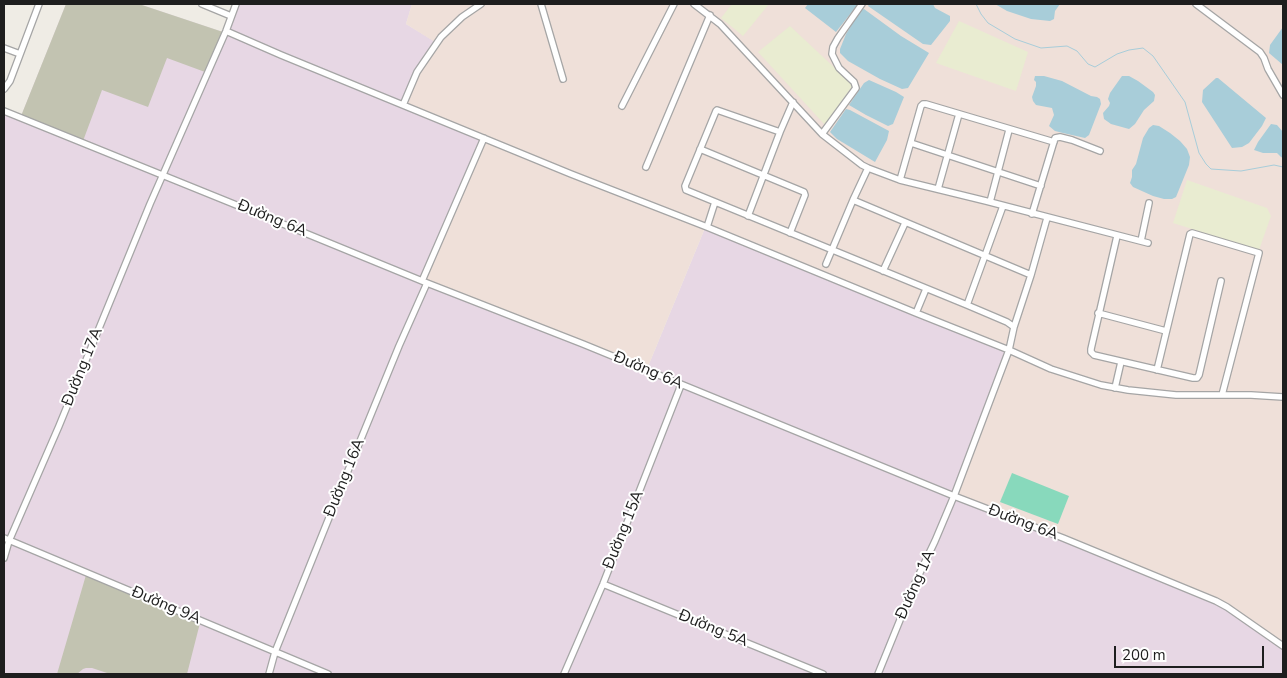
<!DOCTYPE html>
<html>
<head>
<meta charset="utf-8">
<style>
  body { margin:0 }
  #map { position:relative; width:1287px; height:678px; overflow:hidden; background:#efece5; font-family:"Nunito Sans",sans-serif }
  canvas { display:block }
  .frame { position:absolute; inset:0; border:5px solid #1e1e1e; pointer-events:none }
  .scale { position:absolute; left:1114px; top:646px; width:150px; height:22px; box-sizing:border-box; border:2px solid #1e1e1e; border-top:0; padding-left:6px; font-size:15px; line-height:18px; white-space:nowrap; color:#1e1e1e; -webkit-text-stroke:4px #fff; paint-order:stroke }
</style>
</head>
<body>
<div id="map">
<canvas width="1287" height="678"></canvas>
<div class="frame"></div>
<div class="scale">200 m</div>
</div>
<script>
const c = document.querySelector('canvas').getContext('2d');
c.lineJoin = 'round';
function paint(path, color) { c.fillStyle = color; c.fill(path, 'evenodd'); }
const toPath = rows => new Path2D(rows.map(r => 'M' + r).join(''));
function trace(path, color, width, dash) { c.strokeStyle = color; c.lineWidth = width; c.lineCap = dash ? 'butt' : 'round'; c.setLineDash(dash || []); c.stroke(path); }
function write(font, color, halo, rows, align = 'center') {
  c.font = font + ' "Nunito Sans",sans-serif'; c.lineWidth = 4; c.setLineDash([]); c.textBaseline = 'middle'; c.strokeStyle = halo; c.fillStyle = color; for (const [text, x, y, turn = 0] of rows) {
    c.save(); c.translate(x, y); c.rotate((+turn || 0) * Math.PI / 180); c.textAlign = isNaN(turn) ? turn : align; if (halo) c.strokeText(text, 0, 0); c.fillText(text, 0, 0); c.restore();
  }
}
const industrial = toPath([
  [66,4,139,4,223,32,481,139,647,369,705,228,1007,352,1060,539,1216,603,1283,648,1283,674,4,674,4,108,21,116],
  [238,4,412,4,406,24,436,42,402,103,228,30]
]);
const military = toPath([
  [412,4,1283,4,1283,395,1155,392,1101,383,1052,367,406,104,418,73,438,44,406,24],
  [485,140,705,228,647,369,424,280],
  [1010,353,1116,390,1283,399,1283,644,1227,605,956,495]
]);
const construction = toPath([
  [66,4,139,4,223,32,205,72,167,58,148,107,102,90,83,141,21,116],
  [86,575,200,623,187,674,172,673,171,674,110,674,92,668,86,668,83,669,77,674,57,674]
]);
const farmland = toPath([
  [732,4,769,4,743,36,721,18],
  [959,21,1028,52,1016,91,936,63],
  [790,26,853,85,825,125,758,52],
  [1187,180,1267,208,1271,216,1259,250,1173,223]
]);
const pitch = toPath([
  [1012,473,1069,496,1058,524,1000,502]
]);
const water = toPath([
  [808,4,858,4,836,32,805,8],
  [869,4,933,4,935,8,950,16,950,21,931,45,923,44,868,6],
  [995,4,1060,4,1055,11,1054,19,1050,21,1031,19,1007,11],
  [864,9,901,36,929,53,908,88,902,89,880,79,848,61,840,53,840,49,846,34,861,10],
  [1283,27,1283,65,1269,53,1270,45],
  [1035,76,1044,76,1062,81,1091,96,1097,97,1100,99,1101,104,1089,135,1085,138,1063,133,1055,131,1049,126,1054,115,1052,108,1036,105,1033,101,1032,97,1036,86,1036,82,1034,80],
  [1122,76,1129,76,1138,81,1153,92,1155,95,1154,101,1144,110,1135,124,1129,129,1111,124,1104,119,1103,113,1109,106,1110,103,1108,99,1110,93],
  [1216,78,1218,78,1266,118,1262,126,1249,143,1242,147,1232,148,1202,102,1203,90],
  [869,80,896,92,904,97,893,124,888,126,866,115,849,105,864,83],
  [846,109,850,110,889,131,887,140,875,162,837,139,830,132],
  [1271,124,1277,125,1283,132,1283,158,1281,157,1277,153,1263,153,1254,150,1258,142],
  [1153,125,1159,126,1170,133,1180,141,1187,149,1190,157,1189,165,1176,197,1172,199,1164,199,1153,196,1133,187,1130,183,1132,177,1132,170,1136,164,1143,138,1149,128]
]);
const stream = toPath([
  [976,4,981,14,988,23,1015,39,1041,48,1067,46,1077,51,1088,64,1095,67,1117,54,1129,50,1143,48,1153,56,1185,102,1199,153,1206,164,1211,169,1241,171,1274,165,1283,167]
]);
const minor = toPath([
  [202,4,231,16],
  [541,4,563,79],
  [694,4,720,24,822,134,862,165,868,168,900,180,986,201,1148,243],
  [1196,4,1260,52,1264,58,1268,69,1283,95],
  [226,31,281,55,571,174,707,227,916,313,1009,350,1051,369,1101,385,1128,390,1176,395,1251,395,1283,397],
  [4,48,20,54],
  [4,89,10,81,39,4],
  [403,105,417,72,441,37,462,17,481,4],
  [622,106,674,4],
  [4,111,261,215,427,283,583,344,954,496,1063,538,1216,601,1227,607,1283,646],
  [780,132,717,110,716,111,685,186,686,190,967,305,1007,322,1014,327,1009,350,954,496,935,541,915,583,878,674],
  [822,134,856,88,854,82,839,68,832,54,833,47,838,38,862,4],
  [911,143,1041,186],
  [700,149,804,192,805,195,790,233],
  [646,167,710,15],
  [900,180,921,106,923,104,926,104,1054,142],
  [938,189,959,114],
  [853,200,1031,275,1047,218],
  [990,202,1009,130],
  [1032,214,1055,138,1060,137,1072,140,1100,151],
  [748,216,780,132,793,102],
  [707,227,715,202],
  [1117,236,1091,349,1091,352,1094,355,1193,378,1197,378,1199,375,1221,281],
  [1141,241,1149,203],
  [826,264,853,200,868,168],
  [883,271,905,223],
  [422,281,484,138],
  [967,305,1003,206],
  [916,313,926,289],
  [1098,313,1166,331],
  [1014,327,1031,275],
  [1157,370,1190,234,1192,233,1259,253,1222,395],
  [1115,388,1121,362],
  [4,538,328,674],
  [4,558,9,541,59,426,150,204,226,31,236,4],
  [603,584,823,674],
  [269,674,275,652,345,478,399,346,427,283],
  [564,674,603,584,681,385]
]);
const streetNames = [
  ["Đường 6A",272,219,22],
  ["Đường 17A",83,367,-68],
  ["Đường 6A",648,371,23],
  ["Đường 16A",345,478,-68],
  ["Đường 6A",1023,523,21],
  ["Đường 15A",624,530,-68],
  ["Đường 1A",916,585,-66],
  ["Đường 9A",166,606,23],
  ["Đường 5A",713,629,22]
];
paint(industrial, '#e7d7e4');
paint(military, '#efe0d9');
paint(construction, '#c2c3b1');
paint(farmland, '#e9ecd1');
paint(pitch, '#88d9bc');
paint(water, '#a8cdd9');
trace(stream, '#a8cdd9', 1);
trace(minor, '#a5a5a5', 8);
trace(minor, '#fff', 5.5);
write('16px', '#1e1e1e', '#fff', streetNames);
</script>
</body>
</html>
